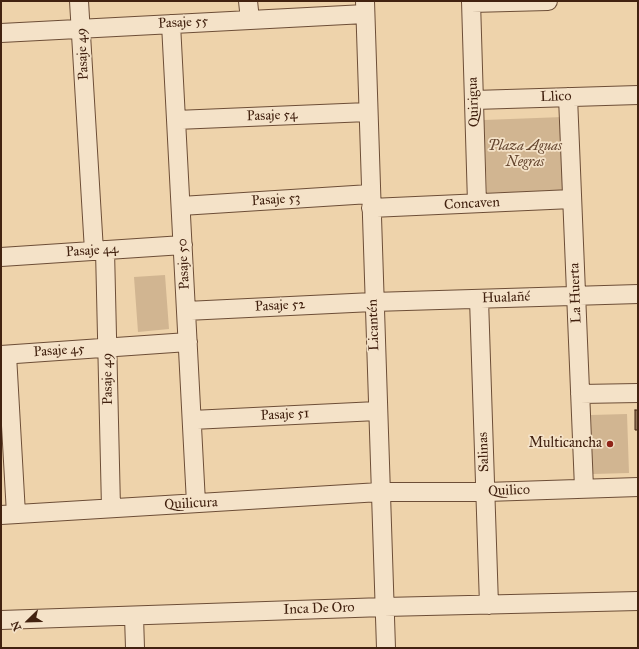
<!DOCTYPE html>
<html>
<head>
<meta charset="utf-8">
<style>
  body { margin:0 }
  #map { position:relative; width:639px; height:649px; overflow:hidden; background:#eed3ab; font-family:"IM FELL Great Primer",serif }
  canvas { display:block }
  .frame { position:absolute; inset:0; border:2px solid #422210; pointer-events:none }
  .north { position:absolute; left:8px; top:601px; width:40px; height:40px; -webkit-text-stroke:3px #f4e2c8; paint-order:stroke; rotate:247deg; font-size:11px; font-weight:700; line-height:16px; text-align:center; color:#422210 }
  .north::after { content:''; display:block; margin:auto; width:14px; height:18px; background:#422210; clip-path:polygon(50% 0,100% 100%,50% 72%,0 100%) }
</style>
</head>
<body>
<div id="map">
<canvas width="639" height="649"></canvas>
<div class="frame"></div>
<div class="north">N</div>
</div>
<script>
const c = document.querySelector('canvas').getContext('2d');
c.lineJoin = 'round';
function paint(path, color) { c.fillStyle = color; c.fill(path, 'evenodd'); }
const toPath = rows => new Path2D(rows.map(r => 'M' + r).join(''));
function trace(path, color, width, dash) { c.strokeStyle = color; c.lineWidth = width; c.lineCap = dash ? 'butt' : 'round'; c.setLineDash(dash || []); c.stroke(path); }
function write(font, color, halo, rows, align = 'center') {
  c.font = font + ' "IM FELL Great Primer",serif'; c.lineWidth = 3.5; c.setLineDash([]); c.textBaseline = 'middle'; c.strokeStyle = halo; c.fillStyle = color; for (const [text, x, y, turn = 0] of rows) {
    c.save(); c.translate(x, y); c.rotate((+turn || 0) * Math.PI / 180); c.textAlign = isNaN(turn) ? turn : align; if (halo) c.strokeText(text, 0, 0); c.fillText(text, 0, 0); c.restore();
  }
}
const green = toPath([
  [563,117,566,190,487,193,484,120],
  [165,275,169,329,138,332,134,277],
  [627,414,629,473,593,474,591,415]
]);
const building = toPath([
  [635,410,638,410,638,430,635,430,635,410]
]);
const minor = toPath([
  [79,1,94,251],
  [248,1,250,20],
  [365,1,386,648],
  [471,1,477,203],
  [471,3,548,1],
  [171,24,196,503],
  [1,33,365,14],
  [568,97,584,488],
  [474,100,638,95],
  [176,120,368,112],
  [181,206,370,194],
  [371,208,572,199],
  [105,250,111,508],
  [1,257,183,245],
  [479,299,489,605],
  [186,311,373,302,638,294],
  [1,355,188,342],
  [7,355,16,514],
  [580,394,638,393],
  [192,420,377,411],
  [1,515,380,492,486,492,638,487],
  [134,616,135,648],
  [1,620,384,607,638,601]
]);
const markers = [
  [610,444,4,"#8f2418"]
];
const streetNames = [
  ["Pasaje 55",183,23,-3],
  ["Pasaje 49",83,54,-93],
  ["Llico",556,97,-2],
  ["Quirigua",474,102,-92],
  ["Pasaje 54",272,116,-2],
  ["Pasaje 53",276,200,-4],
  ["Concaven",472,204,-3],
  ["Pasaje 44",92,251,-4],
  ["Pasaje 50",184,264,-93],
  ["La Huerta",576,293,-92],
  ["Hualañé",506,298,-2],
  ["Pasaje 52",280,306,-3],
  ["Licantén",374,325,-92],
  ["Pasaje 45",59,351,-4],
  ["Pasaje 49",108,379,-91],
  ["Pasaje 51",285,415,-3],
  ["Salinas",484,452,-92],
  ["Quilico",509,491,-2],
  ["Quilicura",191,504,-3],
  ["Inca De Oro",319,609,-2]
];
const parkNames = [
  ["Plaza Aguas",525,147],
  ["Negras",525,163]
];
const poiNames = [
  ["Multicancha",602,444]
];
paint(green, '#d1b591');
paint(building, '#9b7e61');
trace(building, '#422210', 1);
trace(minor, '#6d4e37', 20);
trace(minor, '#f4e2c8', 18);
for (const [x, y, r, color] of markers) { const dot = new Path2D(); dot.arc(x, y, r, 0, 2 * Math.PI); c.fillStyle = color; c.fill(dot); trace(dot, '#f4e2c8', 1.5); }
write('14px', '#422210', '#f4e2c8', streetNames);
write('italic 14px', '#664730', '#f4e2c8', parkNames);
write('14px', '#422210', '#f4e2c8', poiNames, 'right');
</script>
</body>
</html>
